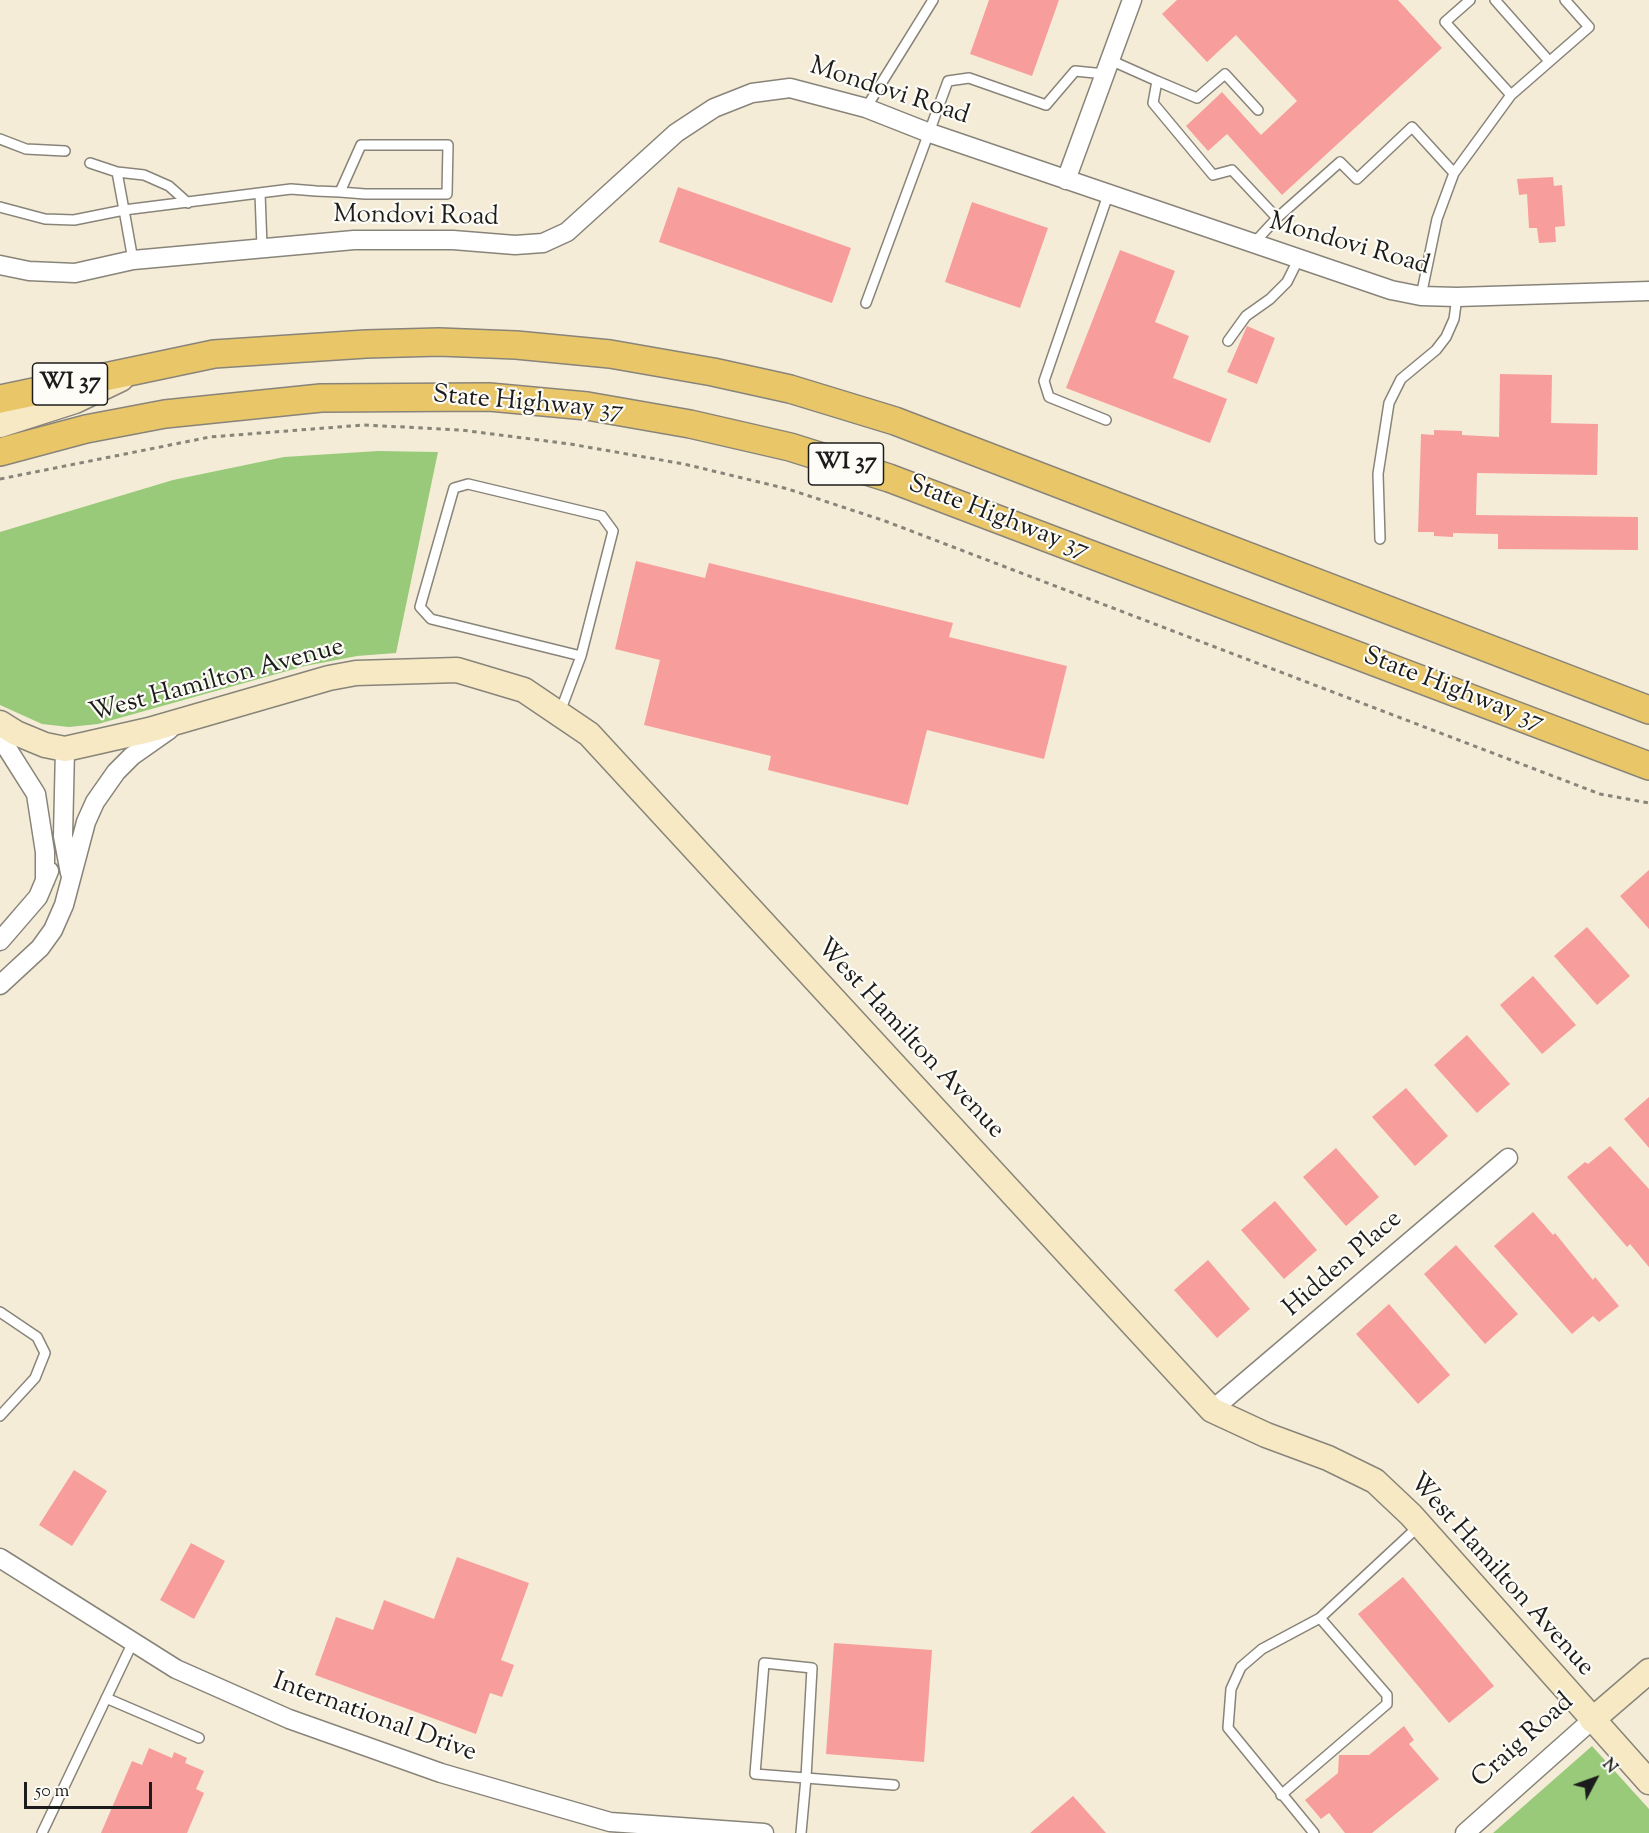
<!DOCTYPE html>
<html>
<head>
<meta charset="utf-8">
<style>
  body { margin:0 }
  #map { position:relative; width:1649px; height:1833px; overflow:hidden; background:#f5ecd7; font-family:"Sorts Mill Goudy",serif }
  canvas { display:block }
  .north { position:absolute; left:1565px; top:1749px; width:60px; height:60px; -webkit-text-stroke:4px #fdfcf7; paint-order:stroke; rotate:49deg; font-size:16px; font-weight:700; line-height:24px; text-align:center; color:#1c1c1c }
  .north::after { content:''; display:block; margin:auto; width:21px; height:27px; background:#1c1c1c; clip-path:polygon(50% 0,100% 100%,50% 72%,0 100%) }
  .scale { position:absolute; left:24px; top:1782px; width:128px; height:27px; box-sizing:border-box; border:3px solid #1c1c1c; border-top:0; padding-left:8px; font-size:18px; line-height:21px; white-space:nowrap; color:#1c1c1c; -webkit-text-stroke:4px #fdfcf7; paint-order:stroke }
</style>
</head>
<body>
<div id="map">
<canvas width="1649" height="1833"></canvas>
<div class="north">N</div>
<div class="scale">50 m</div>
</div>
<script>
const c = document.querySelector('canvas').getContext('2d');
c.lineJoin = 'round';
function paint(path, color) { c.fillStyle = color; c.fill(path, 'evenodd'); }
const toPath = rows => new Path2D(rows.map(r => 'M' + r).join(''));
function trace(path, color, width, dash) { c.strokeStyle = color; c.lineWidth = width; c.lineCap = dash ? 'butt' : 'round'; c.setLineDash(dash || []); c.stroke(path); }
function write(font, color, halo, rows, align = 'center') {
  c.font = font + ' "Sorts Mill Goudy",serif'; c.lineWidth = 4.5; c.setLineDash([]); c.textBaseline = 'middle'; c.strokeStyle = halo; c.fillStyle = color; for (const [text, x, y, turn = 0] of rows) {
    c.save(); c.translate(x, y); c.rotate((+turn || 0) * Math.PI / 180); c.textAlign = isNaN(turn) ? turn : align; if (halo) c.strokeText(text, 0, 0); c.fillText(text, 0, 0); c.restore();
  }
}
const green = toPath([
  [378,451,438,452,396,653,357,656,305,666,98,724,69,727,42,724,0,705,0,532,173,480,284,457],
  [1592,1746,1649,1809,1649,1833,1493,1833]
]);
const building = toPath([
  [989,0,1059,0,1032,76,970,54],
  [1177,0,1398,0,1442,48,1282,195,1227,134,1208,151,1186,126,1222,92,1261,135,1297,101,1236,35,1207,62,1162,14],
  [1553,177,1554,186,1562,185,1565,226,1555,227,1556,242,1539,243,1537,228,1529,228,1527,194,1519,195,1517,179],
  [678,187,851,248,832,303,659,242],
  [972,202,1048,228,1020,308,945,282],
  [1120,250,1175,271,1155,322,1189,336,1173,378,1227,399,1210,443,1066,388],
  [1247,326,1275,338,1257,384,1227,372],
  [1500,374,1552,375,1551,423,1598,424,1597,475,1477,473,1476,515,1638,517,1638,550,1498,549,1498,534,1453,533,1453,537,1434,536,1434,532,1418,532,1421,434,1434,435,1434,430,1462,431,1462,435,1499,437],
  [636,561,705,578,709,563,953,623,949,637,1067,666,1044,759,927,730,908,805,768,770,771,756,644,725,660,660,615,649],
  [1649,870,1649,929,1620,896],
  [1587,927,1630,976,1597,1005,1554,956],
  [1533,976,1576,1025,1542,1054,1500,1005],
  [1467,1035,1510,1084,1477,1113,1434,1065],
  [1406,1088,1448,1136,1415,1166,1372,1117],
  [1649,1097,1649,1148,1624,1119],
  [1610,1146,1649,1189,1649,1267,1630,1244,1627,1247,1567,1177,1585,1162,1588,1164],
  [1336,1148,1379,1197,1346,1226,1303,1177],
  [1275,1201,1317,1250,1284,1279,1241,1230],
  [1533,1212,1553,1235,1555,1233,1593,1280,1595,1277,1619,1306,1599,1322,1593,1316,1572,1334,1494,1246],
  [1456,1245,1518,1314,1485,1344,1424,1274],
  [1208,1260,1250,1309,1217,1338,1174,1290],
  [1389,1304,1450,1375,1418,1404,1356,1334],
  [74,1470,107,1491,72,1546,39,1525],
  [191,1543,225,1561,194,1619,160,1600],
  [457,1557,529,1583,501,1660,514,1665,502,1697,490,1693,476,1734,315,1675,336,1617,373,1630,384,1600,434,1619],
  [1403,1577,1494,1686,1449,1723,1358,1614],
  [834,1643,932,1650,924,1762,826,1754],
  [1404,1726,1414,1740,1409,1744,1439,1779,1372,1833,1345,1833,1329,1813,1321,1819,1305,1800,1338,1773,1339,1755,1369,1755],
  [149,1748,172,1758,174,1752,187,1758,185,1763,204,1771,196,1789,204,1793,187,1833,101,1833,132,1761,142,1765],
  [1073,1796,1106,1833,1030,1833]
]);
const path = toPath([
  [0,479,210,437,364,425,461,430,570,444,684,464,788,489,885,521,1600,794,1649,803]
]);
const lane = toPath([
  [1470,0,1445,22,1511,95],
  [1495,0,1549,61],
  [1110,60,1157,81,1153,103,1213,175,1232,170,1277,218],
  [1157,81,1197,98,1225,74,1258,110],
  [866,108,933,0],
  [0,139,26,149,65,151],
  [90,163,117,172,144,175,169,186,188,203],
  [117,172,124,210,291,189,316,191,340,192,365,194,447,194,448,145,361,145,340,192],
  [260,193,262,247],
  [0,207,45,219,74,220,124,210,133,260],
  [1253,244,1277,218,1340,162,1357,179,1412,127,1454,173],
  [1421,296,1437,219,1454,173,1511,95,1589,27,1565,0],
  [866,303,948,81,969,78,1046,105,1075,71,1105,74],
  [1228,341,1246,316,1270,299,1287,282,1298,260],
  [1106,420,1049,397,1044,381,1108,195],
  [1380,539,1378,474,1389,403,1401,379,1436,350,1446,337,1454,319,1457,297],
  [560,712,581,656,613,531,602,516,468,484,454,488,420,607,431,619,581,656],
  [0,1312,37,1337,45,1353,35,1378,0,1416],
  [106,1698,199,1738],
  [1281,1795,1387,1704,1387,1695,1320,1618],
  [42,1833,132,1644],
  [801,1833,806,1778,812,1668,764,1663,755,1774,806,1778,894,1785],
  [1314,1833,1228,1728,1231,1689,1241,1667,1262,1649,1320,1618,1420,1525]
]);
const street = toPath([
  [1066,180,1132,0],
  [0,265,29,271,75,273,133,260,354,240,453,240,515,245,543,243,567,232,676,133,714,108,752,93,790,88,866,108,927,132,1391,290,1421,296,1457,297,1649,291],
  [0,737,36,794,45,852,45,881],
  [65,749,63,836,70,873],
  [0,941,38,897,49,871],
  [0,985,40,948,53,930,64,905,86,822,95,802,116,772,132,756,169,730],
  [1212,1410,1508,1158],
  [0,1558,176,1669,289,1719,441,1773,610,1822,764,1833],
  [1465,1833,1592,1720]
]);
const secondary = toPath([
  [0,425,75,401,121,379],
  [0,723,16,733,45,745,65,749,149,730,329,678,356,673,457,670,524,690,589,734,1212,1410,1266,1435,1328,1458,1375,1481,1411,1515,1649,1782],
  [1592,1720,1649,1671]
]);
const primary = toPath([
  [0,399,214,354,366,344,439,342,516,345,610,354,713,372,790,389,895,421,1649,710],
  [0,452,86,429,165,414,321,398,489,397,587,406,690,424,790,447,889,478,1649,766]
]);
const shields = [
  [70,384,75],
  [846,464,75]
];
const shieldNames = [
  ["WI 37",70,384],
  ["WI 37",846,464]
];
const streetNames = [
  ["Mondovi Road",889,93,18],
  ["Mondovi Road",416,218,1],
  ["Mondovi Road",1349,246,16],
  ["State Highway 37",528,405,5],
  ["State Highway 37",998,519,21],
  ["West Hamilton Avenue",217,682,-15],
  ["State Highway 37",1453,691,21],
  ["West Hamilton Avenue",909,1040,47],
  ["Hidden Place",1344,1265,-41],
  ["West Hamilton Avenue",1500,1576,48],
  ["International Drive",374,1719,20],
  ["Craig Road",1524,1742,-42]
];
paint(green, '#98ca7a');
paint(building, '#f79e9d');
trace(lane, '#88847a', 12);
trace(street, '#88847a', 21);
trace(secondary, '#88847a', 27);
trace(primary, '#88847a', 30);
trace(path, '#88847a', 3, [4.5, 4.5]);
trace(lane, '#fff', 9);
trace(street, '#fff', 18);
trace(secondary, '#f6e9c3', 24);
trace(primary, '#e9c769', 27);
for (const [x, y, w] of shields) { const box = new Path2D(); box.roundRect(x - w / 2, y - 21, w, 42, 4.5); c.fillStyle = '#fdfcf7'; c.fill(box); trace(box, '#1c1c1c', 1.5); }
write('bold 24px', '#1c1c1c', null, shieldNames);
write('26px', '#1c1c1c', '#fdfcf7', streetNames);
</script>
</body>
</html>
